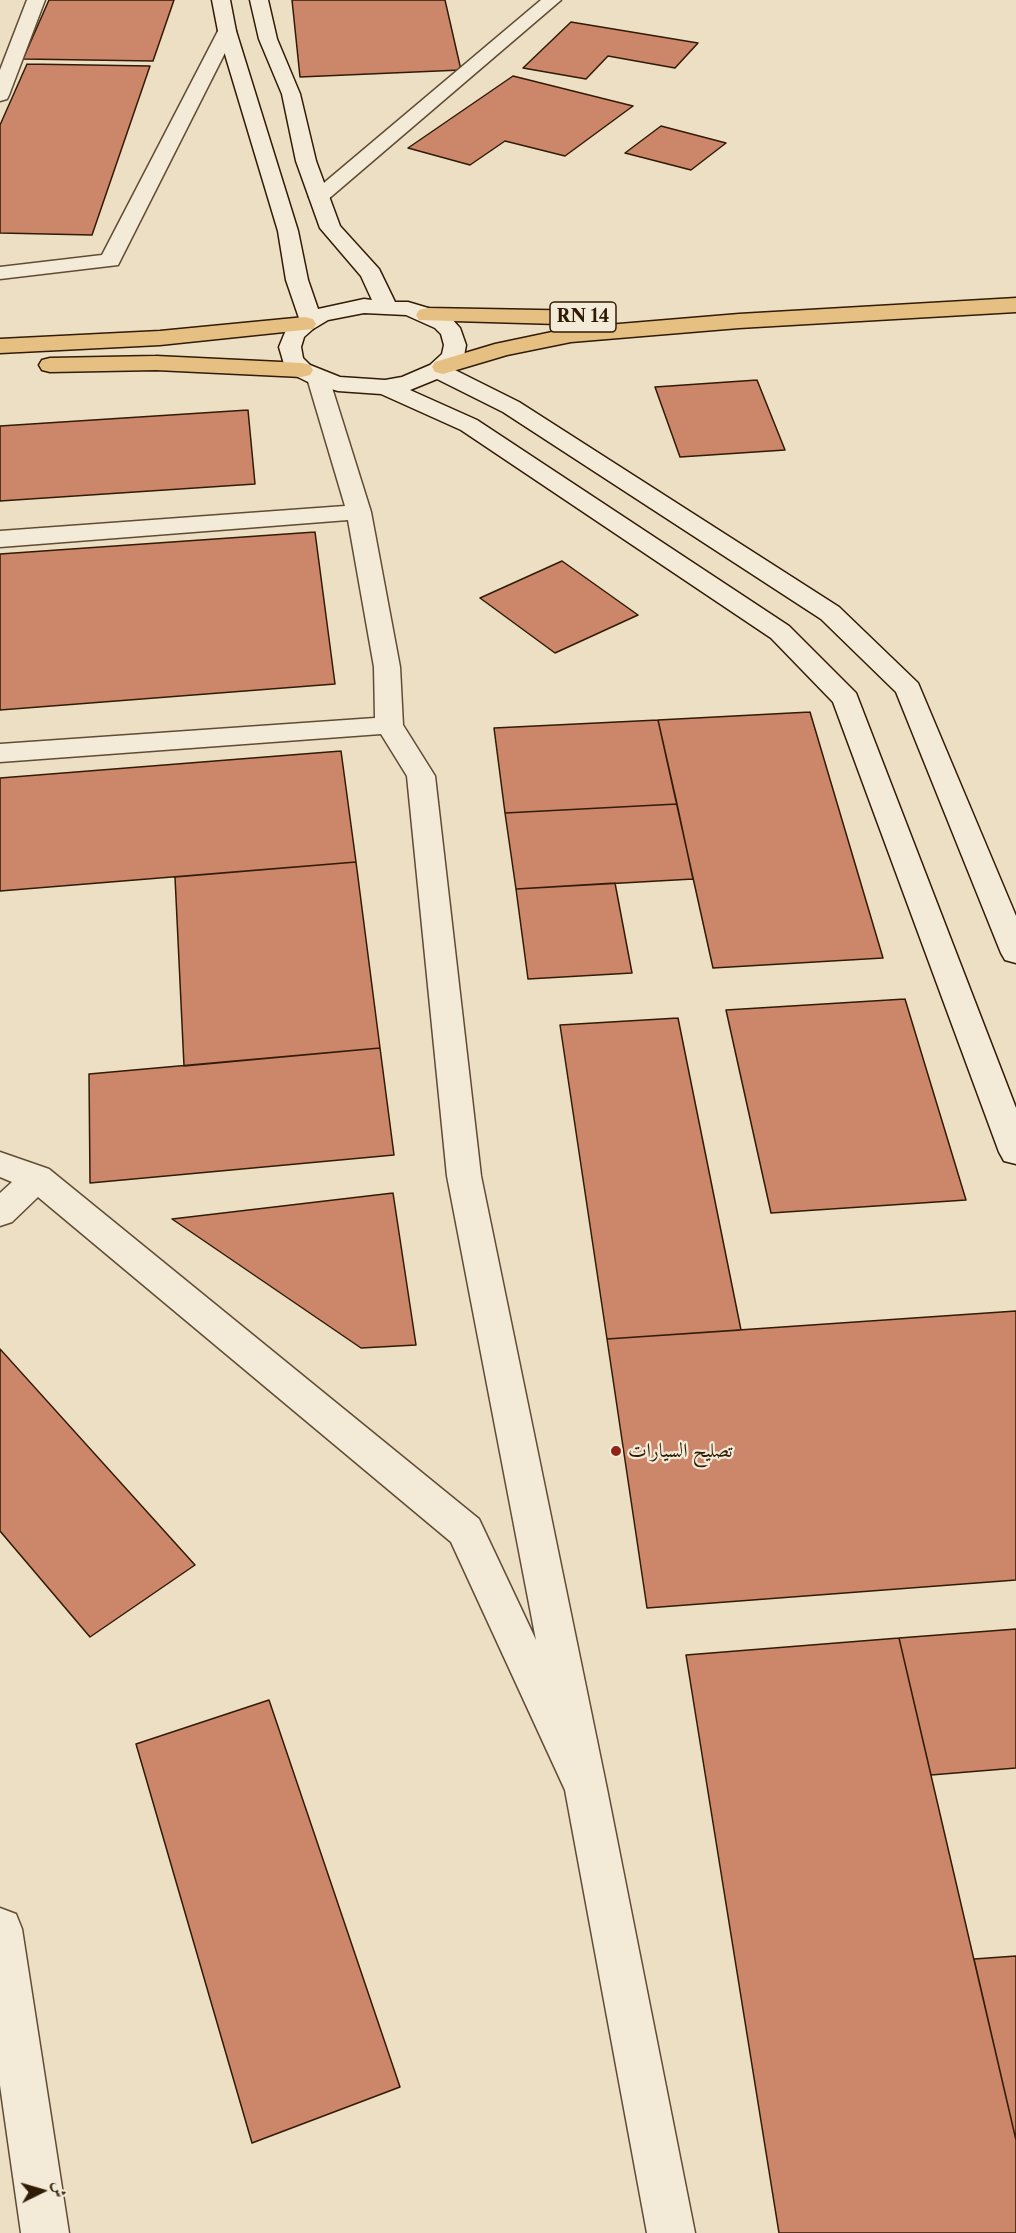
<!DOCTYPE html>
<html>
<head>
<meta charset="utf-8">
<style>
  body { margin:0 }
  #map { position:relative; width:1016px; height:2233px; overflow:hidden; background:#eddfc3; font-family:"Libre Caslon Text",Amiri,serif }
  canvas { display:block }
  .north { position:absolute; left:12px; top:2161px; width:60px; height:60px; -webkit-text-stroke:4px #f3ead8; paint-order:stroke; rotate:85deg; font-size:16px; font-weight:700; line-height:24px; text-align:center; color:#311b05 }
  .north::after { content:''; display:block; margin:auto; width:21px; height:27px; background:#311b05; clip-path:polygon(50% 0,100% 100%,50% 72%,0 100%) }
</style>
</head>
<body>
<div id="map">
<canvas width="1016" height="2233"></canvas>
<div class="north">ش</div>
</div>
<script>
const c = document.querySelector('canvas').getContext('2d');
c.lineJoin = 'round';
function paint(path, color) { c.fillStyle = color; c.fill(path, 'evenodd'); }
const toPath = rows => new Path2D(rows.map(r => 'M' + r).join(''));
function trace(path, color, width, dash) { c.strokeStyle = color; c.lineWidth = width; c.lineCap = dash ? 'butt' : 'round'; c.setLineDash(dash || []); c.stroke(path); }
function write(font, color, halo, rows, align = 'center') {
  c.font = font + ' "Libre Caslon Text",Amiri,serif'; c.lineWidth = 4.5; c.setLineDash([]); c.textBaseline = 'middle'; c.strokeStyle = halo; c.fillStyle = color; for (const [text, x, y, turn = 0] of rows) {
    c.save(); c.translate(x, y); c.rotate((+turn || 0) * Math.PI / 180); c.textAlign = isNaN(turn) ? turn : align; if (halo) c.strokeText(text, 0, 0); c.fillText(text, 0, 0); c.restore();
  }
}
const building = toPath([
  [49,0,174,0,153,61,23,59,49,0],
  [292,0,445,0,461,70,300,77,292,0],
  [571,22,698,43,675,68,608,56,586,79,523,68,571,22],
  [27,64,150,66,92,235,0,233,0,125,27,64],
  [513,76,633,106,565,156,505,141,470,165,408,148,513,76],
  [661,126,726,143,691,170,625,153,661,126],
  [757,380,785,450,680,457,655,387,757,380],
  [248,410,255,484,0,501,0,426,248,410],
  [315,532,335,684,0,710,0,554,315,532],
  [562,561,638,615,555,653,480,598,562,561],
  [810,712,883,958,713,968,658,720,810,712],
  [658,720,677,804,505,813,494,728,658,720],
  [341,751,356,862,0,891,0,778,341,751],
  [677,804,693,879,516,889,505,813,677,804],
  [356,862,380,1048,184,1066,175,877,356,862],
  [615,883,632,973,528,979,516,889,615,883],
  [905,999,966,1200,771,1213,726,1010,905,999],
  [678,1018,741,1330,607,1339,560,1025,678,1018],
  [380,1048,394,1155,90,1183,89,1074,380,1048],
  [393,1193,416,1345,361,1348,172,1219,393,1193],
  [1016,1311,1016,1580,647,1608,607,1339,1016,1311],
  [0,1349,195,1565,90,1637,0,1531,0,1349],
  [1016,1629,1016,1768,931,1775,899,1638,1016,1629],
  [899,1638,1016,2140,1016,2233,779,2233,686,1655,899,1638],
  [269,1700,400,2087,252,2143,136,1744,269,1700],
  [1016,1956,1016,2140,974,1959,1016,1956]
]);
const street = toPath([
  [27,0,45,0,9,95,7,99,0,101,0,70,27,0],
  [541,0,561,0,326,201,312,201,309,197,312,193,541,0],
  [227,26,233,27,236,31,118,265,0,279,0,267,102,255,218,31,221,27,227,26],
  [318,371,326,373,329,378,371,512,400,667,403,725,435,776,481,1176,607,1789,695,2233,647,2233,565,1790,451,1542,38,1197,12,1222,0,1226,0,1193,12,1182,0,1177,0,1152,49,1169,479,1519,536,1640,447,1176,407,776,381,734,0,762,0,744,375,718,374,667,348,520,0,547,0,531,345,506,307,378,310,373,318,371],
  [0,1908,16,1914,22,1929,69,2233,21,2233,0,2085,0,1908]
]);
const secondary = toPath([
  [212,0,230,0,236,31,298,231,308,280,318,309,364,299,372,300,361,276,320,228,296,161,282,94,259,39,250,0,268,0,277,39,300,94,316,161,340,226,379,269,395,302,408,302,435,310,451,318,460,328,466,345,464,356,453,369,519,402,839,607,918,683,1016,916,1016,963,1005,960,1001,953,896,692,821,619,503,412,437,379,410,390,477,420,789,626,856,693,1016,1108,1016,1164,1004,1161,999,1152,833,702,771,638,461,430,381,394,338,391,310,383,294,375,284,364,279,347,286,330,299,318,286,280,278,231,218,31,212,0],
  [364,313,406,315,435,328,441,334,444,345,442,354,430,365,402,377,385,380,340,377,310,365,303,358,301,347,304,337,313,329,328,320,364,313]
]);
const primary = toPath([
  [1016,298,1016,312,739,328,571,342,507,355,443,374,435,372,432,367,435,362,495,344,571,328,739,314,1016,298],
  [427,308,593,311,601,313,604,318,601,323,593,325,419,320,416,315,419,310,427,308]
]);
const highway = toPath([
  [305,317,313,319,316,324,313,329,160,345,0,353,0,339,160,331,305,317],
  [156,356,302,363,310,365,313,370,310,375,302,377,156,370,50,372,42,370,39,365,42,360,50,358,156,356]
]);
const markers = [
  [616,1451,6,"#8f2418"]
];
const shields = [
  [583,317,66]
];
const shieldNames = [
  ["RN 14",583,317]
];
const poiNames = [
  ["تصليح السيارات",628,1451]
];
paint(building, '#cc8669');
trace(building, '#311b05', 1.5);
trace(street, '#604c34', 3);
trace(secondary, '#311b05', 3);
trace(primary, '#311b05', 3);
trace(highway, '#311b05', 3);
paint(street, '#f3ead8');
paint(secondary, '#f3ead8');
paint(primary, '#e6c082');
paint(highway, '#e6c082');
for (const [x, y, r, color] of markers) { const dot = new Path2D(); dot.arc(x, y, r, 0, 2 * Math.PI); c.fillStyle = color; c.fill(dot); trace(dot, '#f3ead8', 2); }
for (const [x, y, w] of shields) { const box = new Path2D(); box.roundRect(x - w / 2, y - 15, w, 30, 4.5); c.fillStyle = '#f3ead8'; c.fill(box); trace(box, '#311b05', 1.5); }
write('bold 18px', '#311b05', null, shieldNames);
write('20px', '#311b05', '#f3ead8', poiNames, 'left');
</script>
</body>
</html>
